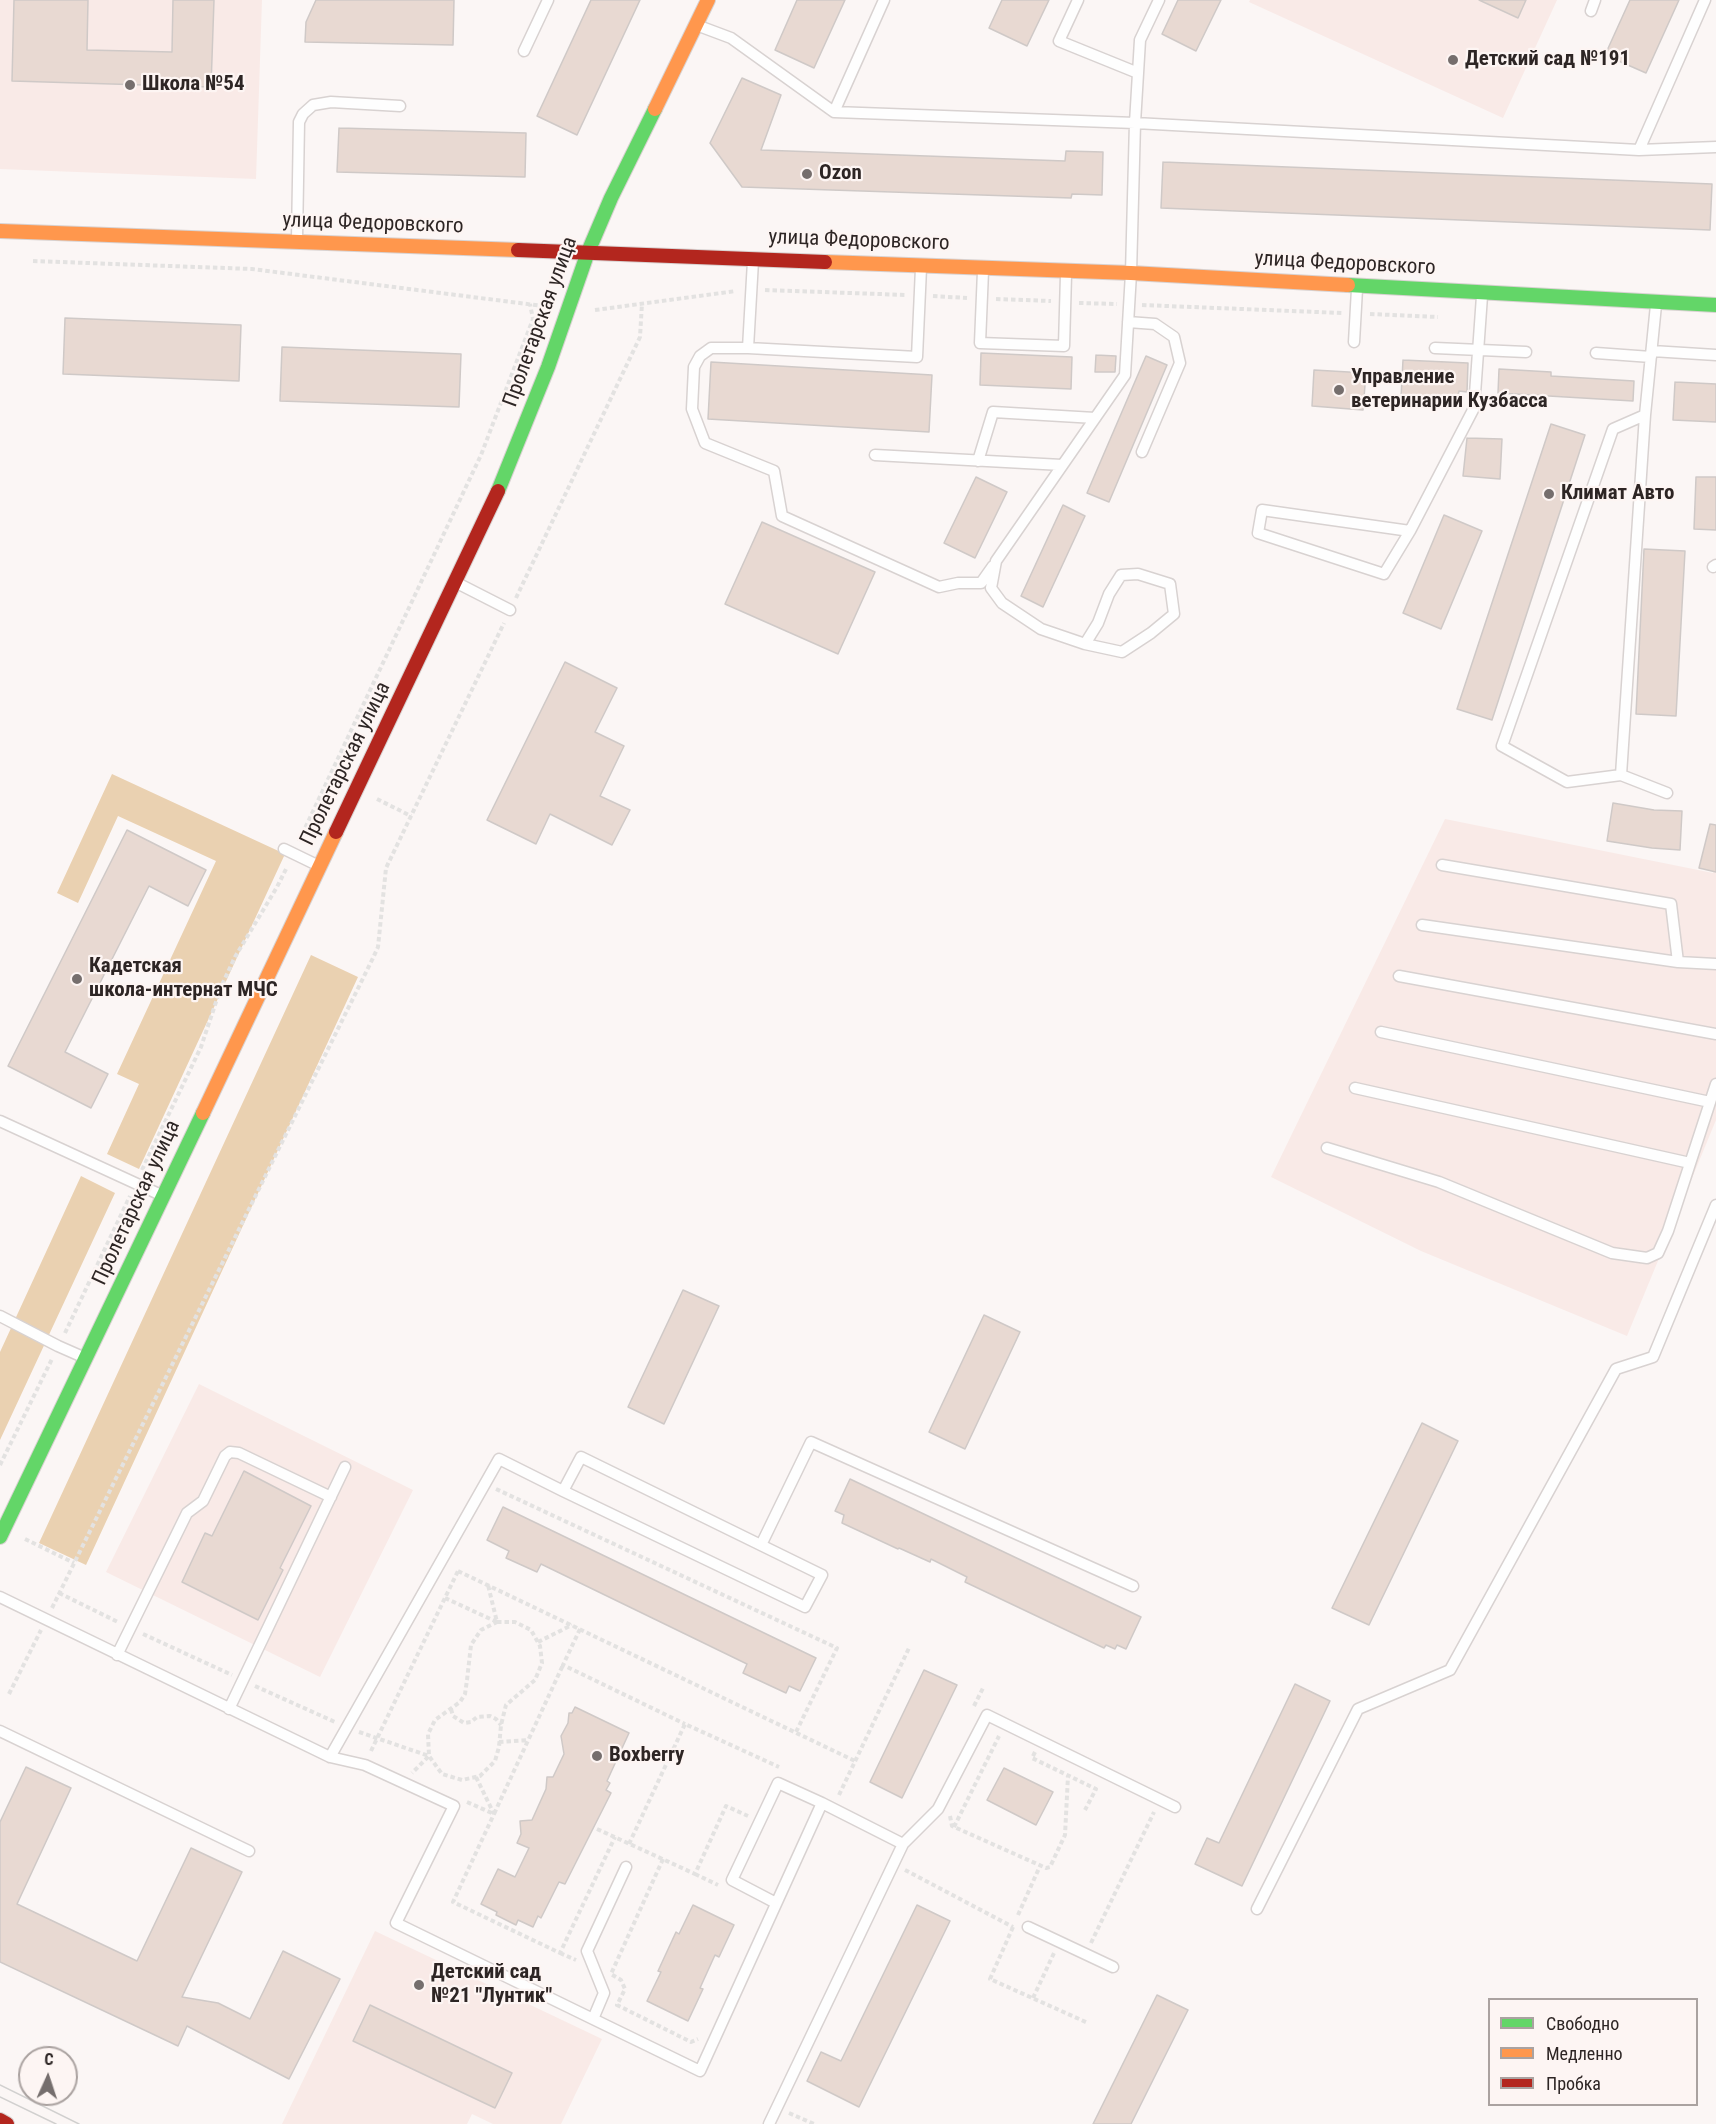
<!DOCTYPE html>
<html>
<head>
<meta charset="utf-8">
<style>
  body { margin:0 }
  #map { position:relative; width:1716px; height:2124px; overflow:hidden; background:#fbf6f5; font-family:"Roboto Condensed",sans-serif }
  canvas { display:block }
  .legend { position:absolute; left:1488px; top:1998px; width:210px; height:108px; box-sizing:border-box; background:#fdf5f3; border:2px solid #aaa2a0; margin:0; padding:8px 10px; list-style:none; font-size:18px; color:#2d2524 }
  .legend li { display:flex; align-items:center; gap:12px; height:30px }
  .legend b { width:30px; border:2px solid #aaa2a0 }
  .north { position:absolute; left:18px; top:2046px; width:60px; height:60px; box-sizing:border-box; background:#fdf5f3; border:2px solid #aaa2a0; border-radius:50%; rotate:3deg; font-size:16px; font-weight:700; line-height:24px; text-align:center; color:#2d2524 }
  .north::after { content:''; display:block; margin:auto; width:21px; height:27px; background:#756e6d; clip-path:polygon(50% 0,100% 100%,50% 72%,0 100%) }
</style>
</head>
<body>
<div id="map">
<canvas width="1716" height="2124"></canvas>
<ul class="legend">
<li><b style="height:8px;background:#63d668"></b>Свободно</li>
<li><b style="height:8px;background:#ff974d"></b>Медленно</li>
<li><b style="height:8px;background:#b3261e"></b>Пробка</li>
</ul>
<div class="north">С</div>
</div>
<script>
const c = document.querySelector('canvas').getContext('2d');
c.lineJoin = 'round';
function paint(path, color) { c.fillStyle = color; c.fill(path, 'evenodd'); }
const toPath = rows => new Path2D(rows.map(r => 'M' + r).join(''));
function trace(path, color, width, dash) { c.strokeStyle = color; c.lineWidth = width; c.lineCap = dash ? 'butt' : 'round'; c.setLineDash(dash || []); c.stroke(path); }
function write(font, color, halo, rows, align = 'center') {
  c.font = font + ' "Roboto Condensed",sans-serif'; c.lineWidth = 4.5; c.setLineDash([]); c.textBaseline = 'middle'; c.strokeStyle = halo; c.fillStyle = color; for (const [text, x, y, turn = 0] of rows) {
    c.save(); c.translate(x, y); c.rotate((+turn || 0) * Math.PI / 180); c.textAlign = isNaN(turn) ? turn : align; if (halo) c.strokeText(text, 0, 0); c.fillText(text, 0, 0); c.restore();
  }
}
const built = toPath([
  [0,0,262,0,256,179,0,169],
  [1250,0,1557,0,1503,118,1249,2],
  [1445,819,1713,873,1716,862,1716,1120,1627,1336,1421,1251,1271,1177],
  [199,1384,413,1490,320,1677,106,1572],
  [375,1931,602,2039,561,2124,493,2124,472,2114,467,2124,282,2124]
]);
const forest = toPath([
  [112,774,285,854,139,1169,107,1154,139,1084,117,1074,216,861,118,816,78,903,57,893],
  [311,955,358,977,86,1565,39,1543],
  [81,1176,115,1193,0,1440,0,1352]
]);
const building = toPath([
  [14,0,88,0,87,50,172,52,173,0,214,0,211,87,12,81,14,0],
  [316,0,454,0,453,45,305,42,306,22,316,0],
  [591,0,640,0,577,135,537,116,591,0],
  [797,0,845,0,814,68,775,50,797,0],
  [1002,0,1049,0,1027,46,989,28,1002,0],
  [1178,0,1221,0,1196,51,1162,34,1178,0],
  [1479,0,1526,0,1518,18,1479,0],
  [1630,0,1679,0,1646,73,1605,55,1630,0],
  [742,78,781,95,761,150,1065,161,1066,151,1103,152,1102,195,1072,194,1071,198,742,187,710,143,742,78],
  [339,128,526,133,525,177,337,172,339,128],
  [1163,162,1712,184,1710,230,1161,208,1163,162],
  [65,318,241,325,239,381,63,374,65,318],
  [282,347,461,354,459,407,280,401,282,347],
  [981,353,1072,357,1071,389,980,385,981,353],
  [1096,355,1116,356,1115,372,1095,372,1096,355],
  [1146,356,1167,365,1109,502,1087,493,1146,356],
  [1403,360,1468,363,1467,392,1459,391,1457,401,1401,398,1403,360],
  [711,362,932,375,929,432,708,419,711,362],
  [1499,369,1551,372,1551,376,1634,381,1633,401,1498,393,1499,369],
  [1314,370,1366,373,1363,410,1312,406,1314,370],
  [1675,382,1716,384,1716,422,1673,420,1675,382],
  [1551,424,1585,435,1492,720,1457,709,1551,424],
  [1467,438,1502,439,1500,479,1463,476,1467,438],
  [976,477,1007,492,975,558,944,543,976,477],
  [1696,477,1716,477,1716,530,1694,529,1696,477],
  [1063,505,1085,516,1043,607,1021,596,1063,505],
  [1444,515,1482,531,1441,629,1403,613,1444,515],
  [762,522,875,572,838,654,725,604,762,522],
  [1644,549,1685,551,1676,716,1636,714,1644,549],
  [565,662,617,688,595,732,624,746,600,796,630,810,612,845,550,814,536,844,487,820,565,662],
  [1613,803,1654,810,1682,811,1680,850,1652,848,1607,841,1613,803],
  [1710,824,1716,825,1716,872,1699,868,1710,824],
  [127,830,206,870,188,906,149,886,65,1052,108,1074,91,1108,8,1066,127,830],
  [683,1290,719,1306,664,1424,628,1407,683,1290],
  [984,1315,1020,1332,965,1449,929,1432,984,1315],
  [1422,1423,1458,1441,1369,1625,1332,1608,1422,1423],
  [244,1471,311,1506,280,1568,283,1570,258,1620,182,1582,205,1533,212,1536,244,1471],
  [850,1479,1141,1617,1126,1649,1117,1645,1115,1649,1106,1645,1104,1648,965,1582,967,1577,931,1559,930,1562,899,1548,898,1549,842,1523,844,1515,835,1511,850,1479],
  [503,1507,816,1658,800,1691,789,1686,786,1693,743,1673,747,1664,541,1564,537,1572,506,1558,509,1551,487,1540,503,1507],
  [924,1670,957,1685,902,1798,870,1782,924,1670],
  [1295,1684,1330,1701,1242,1886,1195,1864,1207,1838,1219,1843,1295,1684],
  [575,1707,629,1733,607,1781,610,1783,606,1790,611,1793,565,1884,559,1882,541,1918,538,1916,533,1927,518,1920,516,1925,496,1915,497,1912,481,1904,498,1869,515,1877,529,1848,517,1843,521,1834,520,1821,532,1820,546,1789,547,1777,553,1777,564,1754,561,1736,568,1723,569,1713,572,1713,575,1707],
  [26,1767,71,1788,17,1904,137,1961,191,1848,242,1872,182,1997,218,2003,250,2019,283,1951,340,1979,289,2079,187,2026,178,2046,0,1962,0,1822,26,1767],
  [1004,1768,1053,1792,1036,1825,987,1800,1004,1768],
  [693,1905,734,1925,719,1957,715,1955,700,1988,703,1989,688,2021,647,2001,661,1972,658,1971,676,1932,679,1934,693,1905],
  [917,1905,950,1921,859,2107,807,2081,821,2052,841,2061,917,1905],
  [1157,1995,1188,2010,1131,2124,1093,2124,1157,1995],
  [370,2005,512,2073,495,2108,353,2041,370,2005]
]);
const path = toPath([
  [33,261,252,269,543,306],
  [765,290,907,295],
  [933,296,967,298],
  [996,299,1051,301],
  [1079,303,1117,304],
  [1142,305,1342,313],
  [595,310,736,291],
  [1370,314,1438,317],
  [516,598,640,337,642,303],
  [377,799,411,816],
  [299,841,481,455,533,319,530,304],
  [142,1170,201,1047,221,987,235,957,277,887,287,867],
  [65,1333,130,1196],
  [0,1465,52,1359],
  [496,1489,837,1648,796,1732],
  [25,1539,74,1563],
  [458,1571,855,1761],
  [59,1593,118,1622],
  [445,1598,497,1622,488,1585],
  [52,1608,373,958,378,947,386,868,504,623],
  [497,1622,515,1622,531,1630,540,1646,542,1663,535,1680,506,1705,501,1725,499,1747,495,1761,480,1776,462,1780,442,1774,429,1756,428,1734,435,1720,460,1702,465,1694,467,1680,471,1645,481,1630,497,1622],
  [580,1629,563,1665,685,1724],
  [143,1634,232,1675],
  [538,1642,572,1625],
  [255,1686,335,1722],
  [9,1694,41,1630],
  [974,1706,983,1688],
  [451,1709,453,1716,464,1723,471,1722,477,1717,490,1716,496,1719,501,1725],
  [359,1732,429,1756,412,1773],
  [499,1742,528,1740],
  [371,1751,458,1571],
  [1035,1752,1032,1758,1096,1789,1085,1810],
  [476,1777,494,1814,453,1902,560,1953,615,1837],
  [839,1795,909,1648],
  [467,1802,494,1814,563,1665],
  [950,1816,952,1826,1046,1868,1050,1867,1065,1835,1068,1776],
  [954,1827,999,1736],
  [597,1829,695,1874,726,1806,748,1816],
  [629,1844,685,1724,779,1767],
  [663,1859,611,1974,621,1980,625,1989,617,2005,691,2042,698,2039],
  [905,1870,1013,1927],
  [695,1874,718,1885],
  [1018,1915,1040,1866],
  [1013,1927,990,1979,1088,2023],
  [1091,1943,1154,1812],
  [560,1953,576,1960],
  [1033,1998,1054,1953],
  [789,2113,814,2124]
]);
const lane = toPath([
  [1078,0,1059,41,1138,73],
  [1591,11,1595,0],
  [699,26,731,38,834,112,1135,123,1639,150,1716,147],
  [524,51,548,0],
  [834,112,884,0],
  [1639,150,1705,0],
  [297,239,299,122,303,114,313,105,331,102,400,106],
  [921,268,917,357,748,348,711,348,700,356,694,367,692,409,705,443,774,471,782,516,939,587,958,583,981,583,993,566],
  [983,271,980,343,1064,346,1066,275],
  [1128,322,1155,324,1174,337,1180,363,1142,452],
  [1354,342,1357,289],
  [748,348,753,261],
  [1435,348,1526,352],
  [1652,351,1716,355],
  [1596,353,1651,357],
  [1645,415,1621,775,1567,782,1502,746,1613,429,1645,415,1656,305],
  [875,455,1062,465],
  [978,461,993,412,1095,418],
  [1410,531,1262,510,1258,533,1384,574,1410,531,1474,408,1482,296],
  [1713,567,1716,565],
  [459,584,510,610],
  [1085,644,1098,623,1109,594,1121,575,1138,574,1170,584,1174,614,1151,633,1122,652,1085,644,1041,629,1002,603,991,588,996,561,1125,375,1131,273,1135,123,1140,40,1159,0],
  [1621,775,1667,793],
  [284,849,317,865],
  [1442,865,1671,904,1678,962,1716,964],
  [1422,925,1678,962],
  [1399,976,1716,1034],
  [1381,1032,1710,1102],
  [1355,1088,1690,1163],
  [0,1121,161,1195],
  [1327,1148,1439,1182,1612,1253,1647,1258,1658,1253,1668,1231,1716,1084],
  [0,1316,58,1346,83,1357],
  [761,1545,811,1442,1133,1586],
  [0,1597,330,1757,365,1765,454,1806,396,1923,593,2019],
  [117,1655,187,1513,203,1501,225,1456,230,1452,239,1453,331,1497],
  [229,1709,345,1467],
  [0,1731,249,1851],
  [330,1757,499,1459,563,1491,805,1607,822,1575,581,1457,563,1491],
  [626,1867,587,1951,604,1993,593,2019,700,2071,822,1803,903,1844],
  [776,1903,732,1880,778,1783,822,1803],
  [1257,1909,1358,1709,1450,1670,1616,1369,1653,1357,1716,1205],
  [1028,1927,1113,1967],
  [769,2124,903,1844,938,1809,987,1715,1175,1807]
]);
const fast = toPath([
  [1348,285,1716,305],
  [498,491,548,367,588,252,611,198,655,109],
  [0,1537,203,1113]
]);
const slow = toPath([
  [655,109,708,0],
  [0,231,518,250],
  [825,262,1131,273,1348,285],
  [203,1113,336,832]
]);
const jam = toPath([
  [518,250,825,262],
  [336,832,498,491],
  [0,2120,7,2124]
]);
const tram = toPath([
  [0,2085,79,2124],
  [0,2097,56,2124]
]);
const markers = [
  [1453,60,6,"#756e6d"],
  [130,85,6,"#756e6d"],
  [807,174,6,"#756e6d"],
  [1339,390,6,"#756e6d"],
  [1549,494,6,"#756e6d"],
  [77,979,6,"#756e6d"],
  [597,1756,6,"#756e6d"],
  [419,1985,6,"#756e6d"]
];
const poiNames = [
  ["Детский сад №191",1465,60],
  ["Школа №54",142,85],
  ["Ozon",819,174],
  ["Управление",1351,378],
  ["ветеринарии Кузбасса",1351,402],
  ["Климат Авто",1561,494],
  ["Кадетская",89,967],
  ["школа-интернат МЧС",89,991],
  ["Boxberry",609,1756],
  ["Детский сад",431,1973],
  ["№21 \"Лунтик\"",431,1997]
];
const streetNames = [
  ["улица Федоровского",373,224,2],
  ["улица Федоровского",859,241,2],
  ["улица Федоровского",1345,264,3],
  ["Пролетарская улица",541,322,-70],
  ["Пролетарская улица",346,764,-64],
  ["Пролетарская улица",137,1203,-65]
];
paint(built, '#f9eae7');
paint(forest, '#ead1b1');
paint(building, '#e8d9d2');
trace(building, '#cfc9c7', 1.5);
trace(lane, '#d8d2d1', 13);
trace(fast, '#d8d2d1', 16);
trace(slow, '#d8d2d1', 16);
trace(jam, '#d8d2d1', 16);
trace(path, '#e3e2e1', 4, [4.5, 3]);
trace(lane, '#fefefe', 10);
trace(fast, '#63d668', 14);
trace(slow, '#ff974d', 14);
trace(jam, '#b3261e', 14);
trace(tram, '#d1d0cf', 1.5);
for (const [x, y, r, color] of markers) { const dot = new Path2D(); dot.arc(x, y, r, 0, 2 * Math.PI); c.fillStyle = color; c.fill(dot); trace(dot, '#fdf5f3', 2); }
write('bold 21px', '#2d2524', '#fdf5f3', poiNames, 'left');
write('21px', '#2d2524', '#fdf5f3', streetNames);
</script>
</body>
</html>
